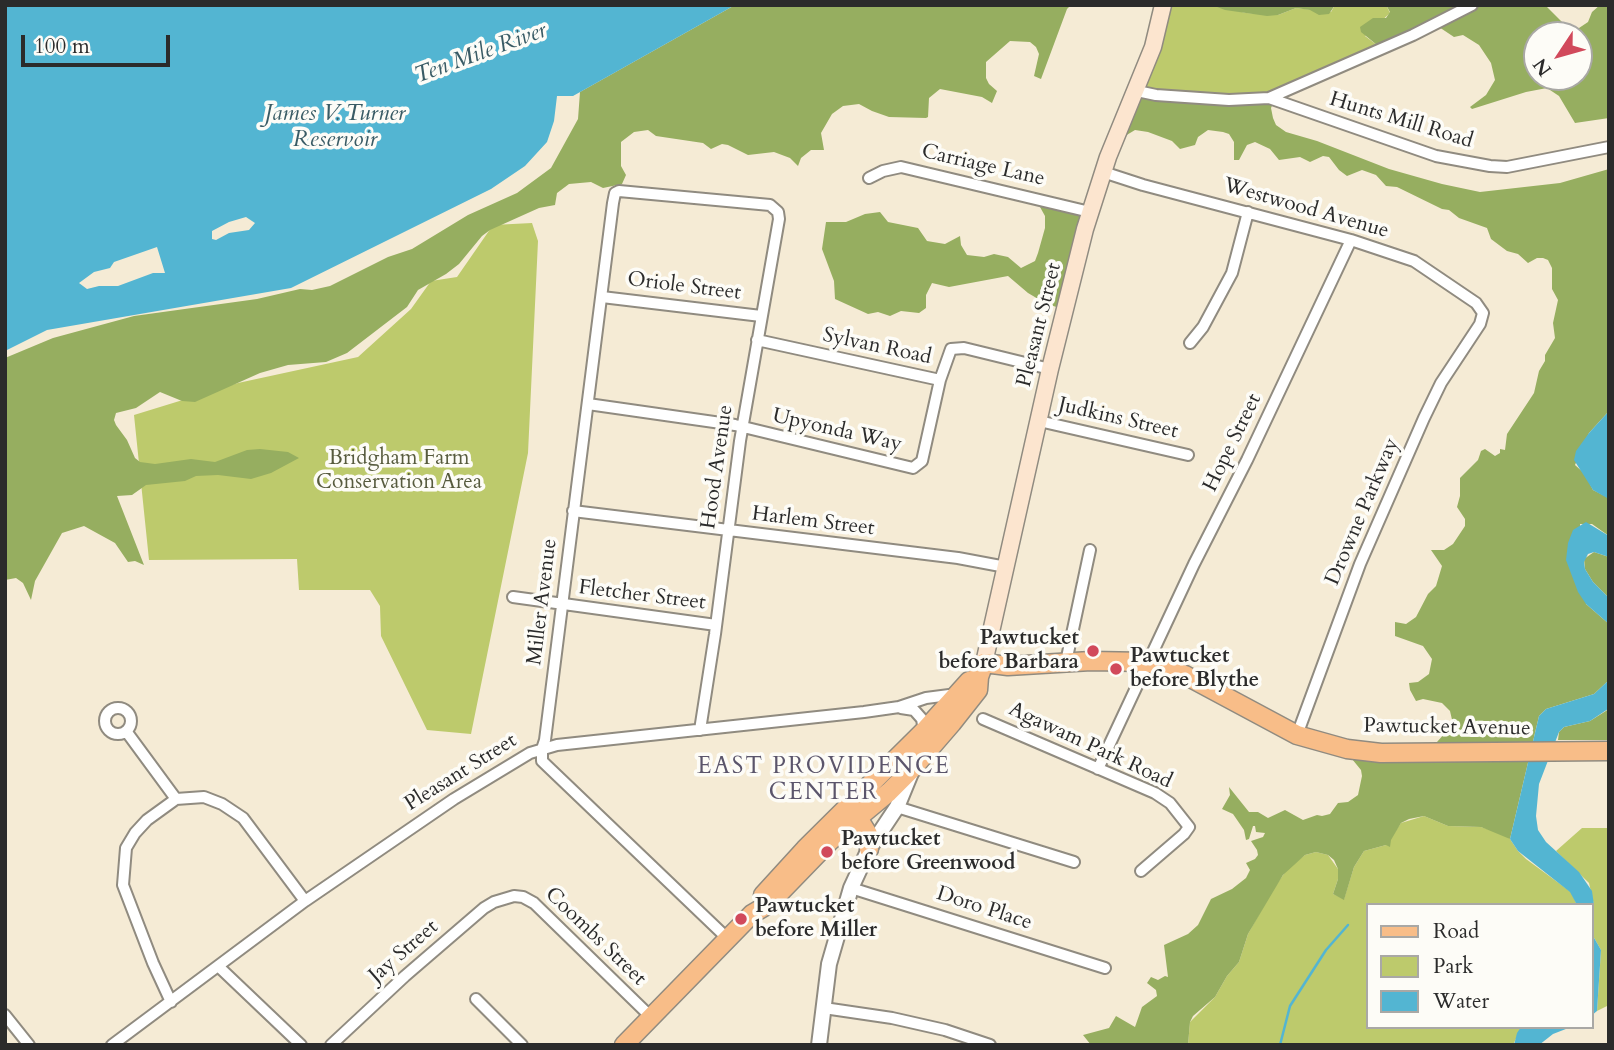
<!DOCTYPE html>
<html>
<head>
<meta charset="utf-8">
<style>
  body { margin:0 }
  #map { position:relative; width:1614px; height:1050px; overflow:hidden; background:#f5ebd5; font-family:Cardo,serif }
  canvas { display:block }
  .frame { position:absolute; inset:0; border:7px solid #2b2b2b; pointer-events:none }
  .legend { position:absolute; left:1366px; top:903px; width:228px; height:126px; box-sizing:border-box; background:#fdfcf7; border:2px solid #a9a8a5; margin:0; padding:9px 12px; list-style:none; font-size:21px; color:#2b2b2b }
  .legend li { display:flex; align-items:center; gap:14px; height:35px }
  .legend b { width:35px; border:2px solid #a9a8a5 }
  .north { position:absolute; left:1523px; top:21px; width:70px; height:70px; box-sizing:border-box; background:#fdfcf7; border:2px solid #a9a8a5; border-radius:50%; rotate:234deg; font-size:19px; font-weight:700; line-height:28px; text-align:center; color:#2b2b2b }
  .north::after { content:''; display:block; margin:auto; width:24px; height:32px; background:#d1495b; clip-path:polygon(50% 0,100% 100%,50% 72%,0 100%) }
  .scale { position:absolute; left:21px; top:35px; width:149px; height:32px; box-sizing:border-box; border:4px solid #2b2b2b; border-top:0; padding-left:9px; font-size:21px; line-height:24px; white-space:nowrap; color:#2b2b2b; -webkit-text-stroke:5px #fdfcf7; paint-order:stroke }
</style>
</head>
<body>
<div id="map">
<canvas width="1614" height="1050"></canvas>
<div class="frame"></div>
<ul class="legend">
<li><b style="height:9px;background:#f8bd88"></b>Road</li>
<li><b style="height:19px;background:#bdca6c"></b>Park</li>
<li><b style="height:19px;background:#53b5d2"></b>Water</li>
</ul>
<div class="north">N</div>
<div class="scale">100 m</div>
</div>
<script>
const c = document.querySelector('canvas').getContext('2d');
c.lineJoin = 'round';
function paint(path, color) { c.fillStyle = color; c.fill(path, 'evenodd'); }
const toPath = rows => new Path2D(rows.map(r => 'M' + r).join(''));
function trace(path, color, width, dash) { c.strokeStyle = color; c.lineWidth = width; c.lineCap = dash ? 'butt' : 'round'; c.setLineDash(dash || []); c.stroke(path); }
function write(font, color, halo, rows, align = 'center') {
  c.font = font + ' Cardo,serif'; c.lineWidth = 7; c.setLineDash([]); c.textBaseline = 'middle'; c.strokeStyle = halo; c.fillStyle = color; for (const [text, x, y, turn = 0] of rows) {
    c.save(); c.translate(x, y); c.rotate((+turn || 0) * Math.PI / 180); c.textAlign = isNaN(turn) ? turn : align; if (halo) c.strokeText(text, 0, 0); c.fillText(text, 0, 0); c.restore();
  }
}
const green = toPath([
  [1167,5,1212,5,1246,13,1278,15,1296,8,1331,12,1335,5,1386,5,1390,13,1365,36,1377,45,1272,97,1141,90],
  [532,223,538,241,528,453,471,734,427,730,381,636,380,606,370,590,299,590,297,559,149,560,134,415,238,383,358,357,411,309,431,281,457,277,493,225],
  [1424,816,1448,826,1481,827,1503,834,1510,839,1518,851,1526,859,1571,892,1577,905,1367,905,1367,1027,1521,1027,1514,1043,1188,1045,1190,1022,1215,997,1227,976,1239,962,1248,934,1272,891,1288,868,1305,855,1316,852,1328,855,1338,869,1338,879,1333,894,1344,899,1354,867,1364,851,1386,845,1401,823],
  [1582,828,1609,828,1609,1005,1597,1011,1601,950,1593,936,1594,905,1589,883,1556,851]
]);
const forest = toPath([
  [735,5,1071,5,1067,9,1041,79,1034,76,1039,54,1036,47,1030,42,1010,41,986,62,986,78,989,84,997,91,992,103,982,97,940,89,929,98,928,117,926,118,889,117,872,111,859,104,843,106,832,114,821,133,824,150,811,150,801,158,798,166,790,158,774,152,748,155,728,145,722,144,711,149,703,143,656,136,648,130,634,132,621,142,621,166,626,175,622,184,603,188,591,182,569,184,557,193,555,205,539,208,490,230,482,236,459,264,446,274,418,290,407,307,347,353,326,362,288,365,260,373,195,402,182,401,160,392,136,408,116,413,114,420,116,425,127,440,135,458,140,462,155,464,191,459,215,462,247,450,260,449,288,452,299,458,271,473,251,479,218,475,196,476,185,481,146,485,132,495,117,496,144,565,135,561,128,562,115,543,84,526,62,533,35,581,31,600,23,583,16,578,5,580,5,358,53,338,134,316,257,299,300,289,312,290,330,286,388,257,412,249,468,215,517,193,551,168,578,119,580,92],
  [1212,5,1335,5,1329,14,1319,15,1310,10,1296,8,1278,15,1267,16,1225,10],
  [1386,5,1545,5,1565,25,1579,28,1588,22,1592,12,1600,5,1609,5,1609,118,1575,123,1559,96,1547,88,1526,92,1472,109,1470,107,1486,95,1495,80,1491,63,1479,45,1463,35,1454,37,1436,25,1377,45,1361,32,1360,27,1373,18,1386,18,1390,12],
  [1537,35,1579,35,1579,77,1537,77],
  [1145,90,1272,97,1275,99,1271,108,1273,118,1276,125,1286,132,1317,141,1389,169,1442,184,1480,192,1560,183,1609,169,1609,411,1589,433,1575,465,1585,474,1593,490,1609,498,1609,536,1592,524,1580,524,1586,604,1609,624,1609,680,1594,694,1546,709,1539,716,1510,839,1481,827,1448,826,1424,816,1409,819,1401,823,1391,840,1390,847,1386,845,1364,851,1354,867,1344,900,1333,894,1338,879,1338,869,1334,860,1328,855,1316,852,1305,855,1283,875,1248,934,1239,962,1227,976,1215,997,1193,1016,1190,1022,1188,1045,1091,1045,1083,1035,1109,1028,1116,1016,1135,1027,1142,1007,1157,996,1156,990,1147,983,1151,977,1158,980,1165,976,1168,977,1164,945,1188,934,1198,925,1211,899,1232,889,1246,878,1250,870,1246,863,1255,859,1258,855,1257,850,1251,841,1263,837,1265,833,1256,832,1255,826,1253,826,1249,839,1246,840,1244,830,1233,814,1222,809,1230,795,1229,787,1249,812,1258,812,1268,818,1285,810,1303,820,1317,815,1322,816,1330,814,1338,803,1348,802,1358,795,1362,776,1361,770,1352,759,1355,748,1437,749,1437,742,1453,724,1450,711,1442,703,1423,699,1416,701,1410,690,1409,683,1418,682,1429,674,1432,659,1423,646,1395,636,1395,622,1406,624,1416,617,1428,594,1436,586,1442,566,1431,550,1444,550,1453,544,1465,526,1465,519,1457,507,1460,496,1460,478,1478,460,1481,451,1485,449,1495,456,1500,453,1500,449,1505,450,1507,434,1534,393,1539,371,1545,361,1545,355,1555,338,1553,323,1558,300,1552,289,1552,268,1548,260,1543,258,1537,258,1528,263,1518,254,1507,251,1491,239,1487,228,1459,218,1449,210,1442,209,1397,187,1386,186,1376,175,1362,170,1347,176,1339,170,1329,157,1323,156,1310,162,1300,157,1279,160,1270,149,1255,142,1247,145,1239,160,1234,160,1234,142,1229,134,1223,132,1208,130,1198,137,1195,145,1180,149,1172,141,1148,132,1135,130,1125,136,1119,134],
  [1045,199,1083,209,1062,309,1045,303,1028,293,1008,276,949,287,932,283,926,295,926,308,919,313,901,311,890,316,878,312,868,314,835,299,834,281,822,249,826,222,846,222,865,214,880,212,888,222,918,228,927,241,945,244,960,236,961,245,967,255,984,257,994,254,1008,257,1021,268,1035,261,1038,253,1045,228,1045,216,1040,207],
  [1594,552,1609,557,1609,598,1593,582,1585,569,1584,559],
  [1609,709,1609,740,1558,740,1559,732,1564,727,1590,721]
]);
const water = toPath([
  [5,5,735,5,573,96,557,96,554,121,547,142,525,166,491,189,291,288,47,330,5,351],
  [246,217,255,223,249,230,229,233,216,240,212,239,212,231,229,222],
  [157,247,165,273,153,273,118,286,99,286,87,289,79,283,94,272,110,268,114,262],
  [1609,411,1609,498,1607,498,1593,490,1574,460,1576,451,1589,433],
  [1586,522,1609,536,1609,557,1594,552,1588,554,1584,562,1585,569,1593,582,1609,598,1609,624,1586,604,1578,592,1566,560,1568,543,1573,530],
  [1609,680,1608,709,1590,721,1564,727,1559,732,1539,784,1536,816,1538,830,1546,842,1579,872,1592,891,1594,905,1593,936,1601,950,1597,1011,1591,1016,1591,905,1577,905,1570,892,1518,851,1510,839,1539,716,1546,709,1594,694],
  [1521,1027,1571,1027,1553,1034,1539,1045,1514,1045,1517,1033]
]);
const stream = toPath([
  [1280,1045,1290,1006,1326,950,1348,925]
]);
const minor = toPath([
  [1137,91,1156,95,1229,100,1269,98,1413,35,1472,5],
  [1269,98,1436,156,1490,166,1507,167,1609,147],
  [1103,172,1143,185,1351,240,1414,261,1476,303,1483,313,1480,324,1441,383,1424,418,1360,564,1297,735],
  [869,178,883,171,901,167,1090,212],
  [602,297,761,316],
  [757,340,940,380],
  [1190,343,1203,327,1232,273,1248,212],
  [588,404,735,425,913,468,922,461,940,380,951,349,964,348,1050,369],
  [1039,421,1188,455],
  [573,511,958,558,1006,567],
  [513,597,716,625],
  [1066,662,1090,550],
  [901,708,914,710,922,719,924,731],
  '105 721a13 13 0 1 1 26 0a13 13 0 1 1-26 0Z',
  [983,719,1155,793,1170,803,1189,827,1184,834,1141,871],
  [700,730,715,634,740,441,779,219,778,212,770,205,619,191,615,193,613,203,545,740,542,749,542,761,727,938],
  [126,731,176,799],
  [1098,769,1194,564,1247,460,1351,240],
  [897,807,1074,862],
  [851,888,1105,968],
  [218,966,301,1045],
  [476,999,522,1045],
  [171,1002,153,963,123,885,126,848,135,833,147,820,176,799,204,797,222,804,243,818,305,901],
  [824,1008,892,1018,945,1030,990,1045],
  [5,1015,29,1045],
  [112,1045,305,901,454,799,530,753,557,745,864,712,899,707,926,698,957,694],
  [331,1045,405,976,484,908,494,902,514,896,523,897,534,903,651,1017]
]);
const tertiary = toPath([
  [819,1045,829,964,851,888,869,849,897,807,913,768]
]);
const secondary = toPath([
  [984,663,1050,369,1085,229,1108,157,1153,47,1163,5]
]);
const primary = toPath([
  [852,808,868,834,869,849],
  [763,895,805,849,924,731,969,681,979,677],
  [624,1045,752,914,769,904,830,841,889,792,914,767,952,723,978,690,979,677,984,663,1008,666,1091,661,1147,662,1185,675,1297,735,1347,749,1381,753,1609,751]
]);
const markers = [
  [1093,651,7,"#d1495b"],
  [1116,669,7,"#d1495b"],
  [827,852,7,"#d1495b"],
  [741,919,7,"#d1495b"]
];
const streetNames = [
  ["Hunts Mill Road",1401,121,17],
  ["Carriage Lane",983,166,13],
  ["Westwood Avenue",1306,209,16],
  ["Oriole Street",684,287,7],
  ["Pleasant Street",1040,325,-76],
  ["Sylvan Road",877,347,12],
  ["Judkins Street",1118,419,13],
  ["Upyonda Way",837,431,13],
  ["Hope Street",1233,443,-64],
  ["Hood Avenue",718,467,-82],
  ["Drowne Parkway",1363,512,-67],
  ["Harlem Street",813,522,7],
  ["Fletcher Street",642,596,7],
  ["Miller Avenue",543,602,-83],
  ["Pawtucket Avenue",1447,728,1],
  ["Agawam Park Road",1090,746,25],
  ["Pleasant Street",461,773,-32],
  ["Doro Place",984,909,18],
  ["Coombs Street",595,937,44],
  ["Jay Street",404,952,-41]
];
const parkNames = [
  ["Bridgham Farm",399,459],
  ["Conservation Area",399,483]
];
const poiNames = [
  ["Pawtucket",1079,639,"right"],
  ["before Barbara",1079,663,"right"],
  ["Pawtucket",1130,657],
  ["before Blythe",1130,681],
  ["Pawtucket",841,840],
  ["before Greenwood",841,864],
  ["Pawtucket",755,907],
  ["before Miller",755,931]
];
const waterNames = [
  ["Ten Mile River",481,54,-20],
  ["James V. Turner",335,115],
  ["Reservoir",335,141]
];
const neighbourhoodNames = [
  ["EAST PROVIDENCE",824,768],
  ["CENTER",824,794]
];
paint(green, '#bdca6c');
paint(forest, '#96ae60');
paint(water, '#53b5d2');
trace(stream, '#53b5d2', 2.5);
trace(minor, '#908b80', 14);
trace(tertiary, '#908b80', 18);
trace(secondary, '#908b80', 19);
trace(primary, '#908b80', 21);
trace(minor, '#fff', 10);
trace(tertiary, '#fff', 14);
trace(secondary, '#fce5cf', 16);
trace(primary, '#f8bd88', 18);
for (const [x, y, r, color] of markers) { const dot = new Path2D(); dot.arc(x, y, r, 0, 2 * Math.PI); c.fillStyle = color; c.fill(dot); trace(dot, '#fdfcf7', 2.5); }
write('21px', '#2b2b2b', '#fdfcf7', streetNames);
write('21px', '#575b3e', '#fdfcf7', parkNames);
write('bold 21px', '#2b2b2b', '#fdfcf7', poiNames, 'left');
write('italic 23px', '#395b65', '#fdfcf7', waterNames);
c.letterSpacing = '2px';
write('23px', '#5b556b', '#fdfcf7', neighbourhoodNames);
c.letterSpacing = '0px';
</script>
</body>
</html>
